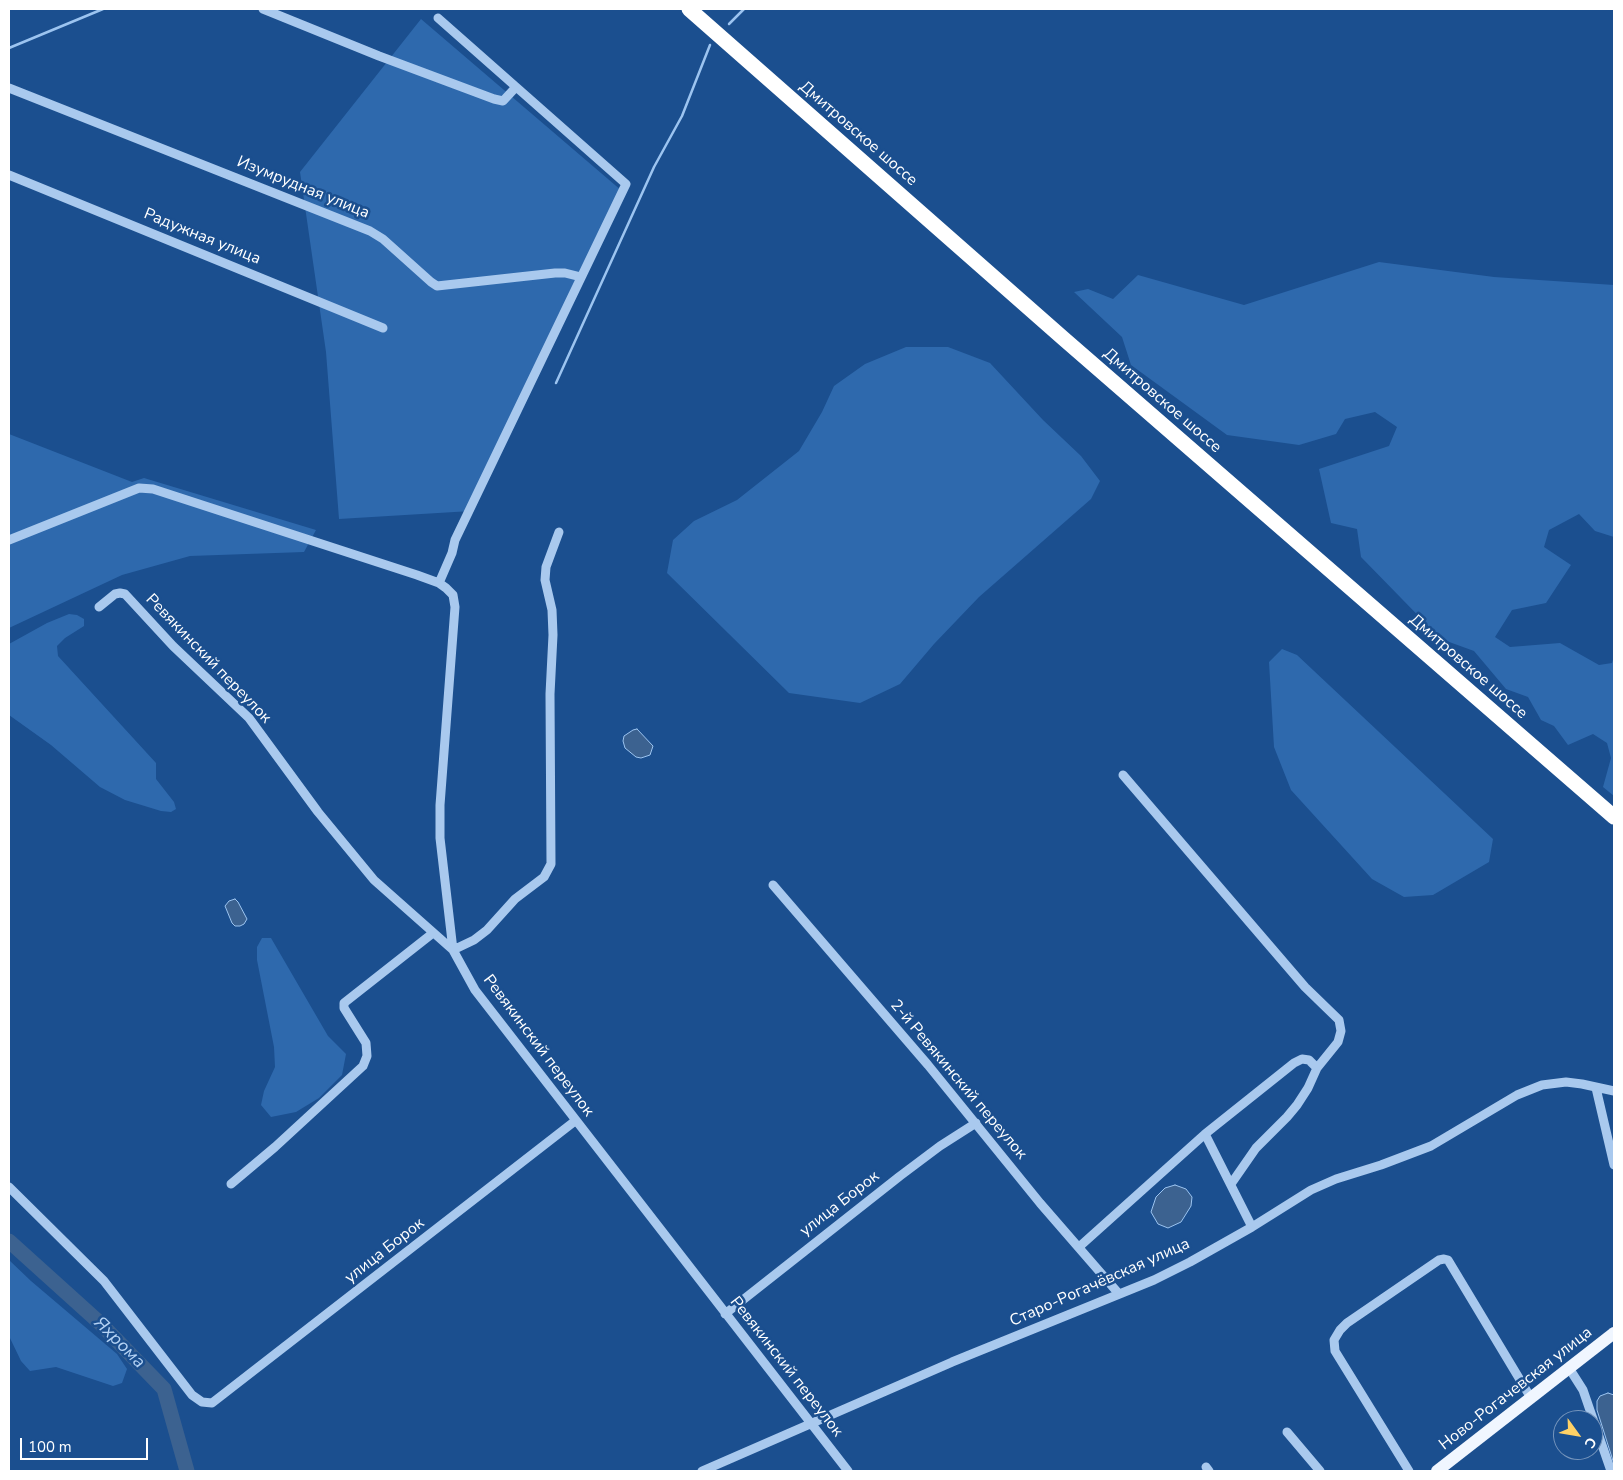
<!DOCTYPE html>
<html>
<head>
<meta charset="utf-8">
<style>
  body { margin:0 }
  #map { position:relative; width:1623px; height:1480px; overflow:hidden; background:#1b4f8f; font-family:"Nunito Sans",sans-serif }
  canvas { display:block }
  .frame { position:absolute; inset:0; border:10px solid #fff; pointer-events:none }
  .north { position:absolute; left:1553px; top:1410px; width:50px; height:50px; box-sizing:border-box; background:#1b4f8f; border:1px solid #7695bc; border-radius:50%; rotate:122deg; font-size:14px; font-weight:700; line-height:20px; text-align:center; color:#fff }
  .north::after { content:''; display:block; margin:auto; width:18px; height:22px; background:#ffd166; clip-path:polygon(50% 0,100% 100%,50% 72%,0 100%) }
  .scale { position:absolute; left:20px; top:1438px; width:128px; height:22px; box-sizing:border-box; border:2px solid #fff; border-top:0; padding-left:6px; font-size:15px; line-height:18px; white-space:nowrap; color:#fff; -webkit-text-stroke:4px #1b4f8f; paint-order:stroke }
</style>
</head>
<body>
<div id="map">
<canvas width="1623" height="1480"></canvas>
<div class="frame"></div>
<div class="north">С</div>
<div class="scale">100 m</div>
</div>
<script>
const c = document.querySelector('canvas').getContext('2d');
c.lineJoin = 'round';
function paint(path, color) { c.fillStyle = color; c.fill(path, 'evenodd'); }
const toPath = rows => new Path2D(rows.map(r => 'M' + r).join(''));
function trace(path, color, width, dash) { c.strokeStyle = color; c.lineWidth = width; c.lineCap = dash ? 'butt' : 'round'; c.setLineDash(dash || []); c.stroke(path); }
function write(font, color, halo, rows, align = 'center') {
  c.font = font + ' "Nunito Sans",sans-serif'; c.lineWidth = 5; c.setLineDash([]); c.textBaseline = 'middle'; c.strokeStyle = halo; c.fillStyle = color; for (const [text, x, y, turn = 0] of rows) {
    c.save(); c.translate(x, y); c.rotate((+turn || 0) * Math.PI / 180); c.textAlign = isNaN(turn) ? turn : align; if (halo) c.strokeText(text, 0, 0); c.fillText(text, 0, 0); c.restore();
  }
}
const green = toPath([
  [421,19,622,191,561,329,471,511,339,519,326,352,300,172],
  [1379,262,1494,277,1614,285,1614,537,1595,531,1579,514,1549,530,1544,547,1571,565,1546,603,1512,610,1495,637,1510,647,1560,643,1599,665,1612,663,1614,656,1614,796,1603,787,1611,758,1607,743,1593,734,1568,745,1554,726,1541,720,1528,697,1506,689,1474,651,1441,639,1361,557,1357,529,1331,523,1319,469,1389,446,1397,427,1375,412,1345,419,1336,434,1299,445,1227,435,1131,365,1122,337,1074,292,1088,289,1113,299,1138,275,1244,305],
  [906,347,948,347,990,363,1043,420,1081,456,1100,481,1091,499,979,597,934,644,900,684,860,703,789,693,667,573,673,540,694,521,737,500,799,451,822,412,834,386,865,364],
  [9,434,132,482,144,478,316,530,304,552,190,556,122,575,9,628],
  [69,614,77,615,84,619,84,626,65,638,57,646,58,656,156,763,156,779,174,802,176,809,171,812,161,811,125,800,100,787,51,745,9,715,9,644,47,623],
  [1282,649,1297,655,1493,839,1489,862,1433,895,1404,897,1372,879,1291,790,1274,747,1269,662],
  [262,938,271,938,328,1036,346,1054,342,1075,319,1098,296,1112,271,1117,261,1105,264,1091,275,1067,274,1047,257,960,257,947],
  [9,1260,31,1281,117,1354,127,1369,122,1383,113,1386,56,1367,30,1371,21,1361,9,1336]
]);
const water = toPath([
  [637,729,653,746,650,755,641,758,636,757,625,748,623,741,624,736,633,730,637,729],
  [235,899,238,902,247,919,244,924,240,926,235,926,232,923,225,906,229,901,235,899],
  [1175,1185,1186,1189,1192,1197,1191,1206,1181,1222,1168,1228,1158,1224,1151,1212,1156,1197,1165,1188,1175,1185],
  [1608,1393,1614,1395,1614,1464,1597,1410,1597,1401,1600,1396,1608,1393]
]);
const stream = toPath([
  [729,24,744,9],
  [9,48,103,9],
  [556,383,654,167,682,116,710,45]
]);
const river = toPath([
  [9,1241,101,1324,164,1389,187,1471]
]);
const minor = toPath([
  [263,9,379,56,494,99,503,101,516,87],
  [438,18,626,184,455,540,452,553,439,583],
  [9,88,370,231,383,239,431,282,437,286,555,273,565,273,581,277],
  [9,175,383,328],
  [9,540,139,488,153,489,417,575,439,583,446,588,453,595,455,607,440,805,440,838,453,950,474,940,487,930,515,899,544,877,551,864,550,694,553,635,552,610,545,580,546,567,559,532],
  [99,607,115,594,120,593,125,594,173,646,249,718,318,812,374,880,453,950,475,990,848,1471],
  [1123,775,1305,987,1339,1020,1341,1031,1338,1042,1317,1068,1308,1088,1297,1105,1287,1117,1256,1148,1231,1184],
  [773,885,928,1065,1040,1203,1119,1294],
  [1596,1088,1614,1165],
  [1205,1134,1252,1227],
  [231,1184,275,1147,363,1066,367,1056,366,1043,344,1008,344,1003,433,933],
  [9,1187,104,1281,192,1395,202,1402,212,1403,575,1121],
  [1079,1247,1205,1134,1294,1063,1302,1059,1309,1060,1317,1068],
  [725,1314,900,1176,940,1146,976,1123],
  [1569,1368,1583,1390,1611,1471],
  [1287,1432,1320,1471],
  [1206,1467,1209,1471],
  [702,1471,952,1362,1154,1280,1190,1262,1252,1227,1311,1190,1336,1179,1381,1165,1431,1146,1517,1095,1542,1085,1566,1082,1582,1084,1614,1091],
  [1409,1471,1335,1351,1334,1340,1340,1330,1347,1323,1439,1260,1444,1259,1448,1260,1531,1398]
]);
const major = toPath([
  [1437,1471,1614,1333]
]);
const highway = toPath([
  [689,9,1064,339,1614,817]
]);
const streetNames = [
  ["Дмитровское шоссе",858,134,41],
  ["Изумрудная улица",303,188,22],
  ["Радужная улица",202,237,22],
  ["Дмитровское шоссе",1162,401,41],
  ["Ревякинский переулок",208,659,46],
  ["Дмитровское шоссе",1468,667,41],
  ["Ревякинский переулок",538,1046,53],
  ["2-й Ревякинский переулок",958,1080,50],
  ["улица Борок",840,1204,-38],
  ["улица Борок",385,1251,-38],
  ["Старо-Рогачёвская улица",1100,1283,-24],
  ["Ревякинский переулок",786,1367,52],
  ["Ново-Рогачевская улица",1516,1389,-38]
];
const waterNames = [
  ["Яхрома",119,1343,45]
];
paint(green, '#2e69ad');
paint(water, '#3c6290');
trace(water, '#9cc4f0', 1);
trace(stream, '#9cc4f0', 2.5);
trace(river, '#3c6290', 15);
trace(minor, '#a9c9ee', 9);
trace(major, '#f0f6ff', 12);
trace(highway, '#fff', 15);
write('16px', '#fff', '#1b4f8f', streetNames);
write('italic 18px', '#b5d3f5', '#1b4f8f', waterNames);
</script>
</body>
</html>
